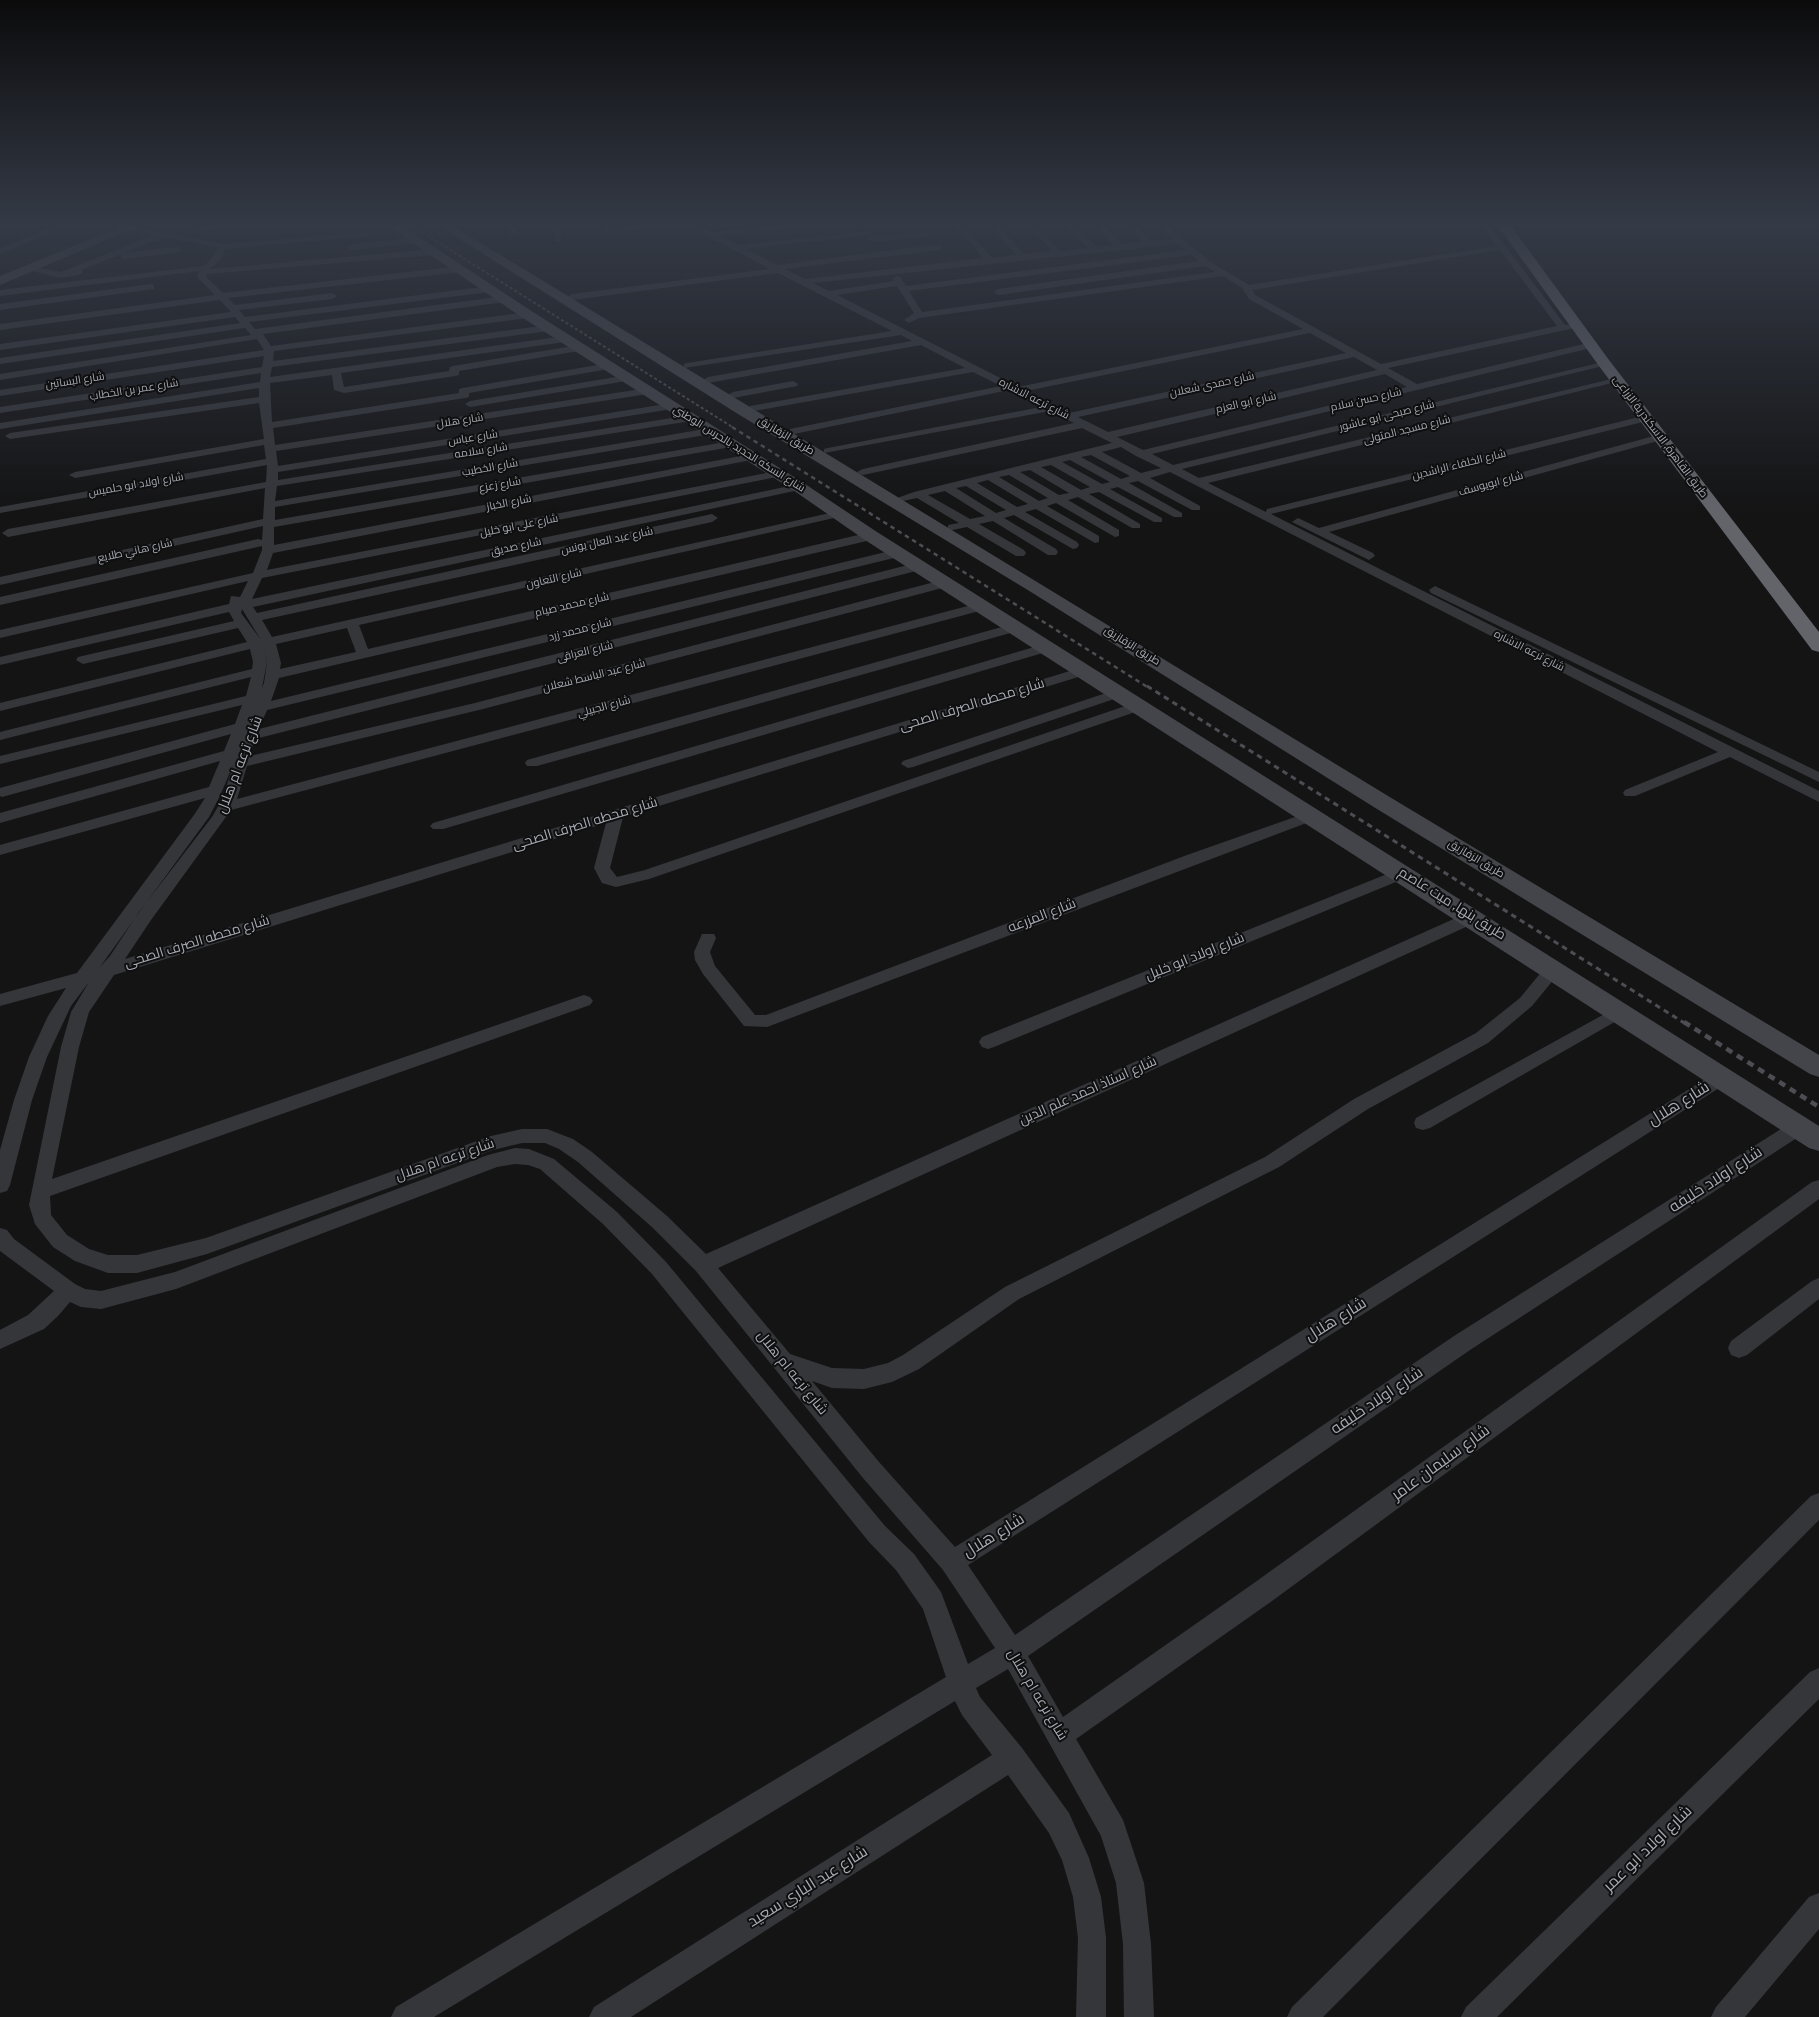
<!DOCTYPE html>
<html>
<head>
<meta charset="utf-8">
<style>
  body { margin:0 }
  canvas { display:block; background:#141415 }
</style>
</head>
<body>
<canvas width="1819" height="2017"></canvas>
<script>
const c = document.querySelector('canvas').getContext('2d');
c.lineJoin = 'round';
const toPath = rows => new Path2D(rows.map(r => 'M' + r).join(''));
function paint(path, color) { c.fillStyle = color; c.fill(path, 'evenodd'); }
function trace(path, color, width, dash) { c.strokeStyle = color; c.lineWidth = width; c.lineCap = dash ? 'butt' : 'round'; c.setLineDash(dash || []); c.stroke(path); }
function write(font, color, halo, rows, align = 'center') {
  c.font = font + ' "Archivo Narrow",Cairo,sans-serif'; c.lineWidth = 4; c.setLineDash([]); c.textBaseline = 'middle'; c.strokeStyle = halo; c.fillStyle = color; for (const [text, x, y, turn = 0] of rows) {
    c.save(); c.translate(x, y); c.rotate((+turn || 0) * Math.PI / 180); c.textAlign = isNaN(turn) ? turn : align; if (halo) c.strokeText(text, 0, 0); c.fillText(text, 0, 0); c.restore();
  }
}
const canal = toPath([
  [56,226,67,226,0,254,0,248,56,226]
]);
const street = toPath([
  [127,226,224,244,367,232,371,234,367,236,225,249,222,258,210,269,434,249,438,252,434,255,207,274,206,277,223,293,461,266,465,269,461,272,228,298,235,305,332,293,337,296,332,299,239,310,245,317,490,286,494,289,490,292,249,322,255,329,505,296,510,299,505,302,263,334,271,346,528,312,533,315,528,318,274,351,273,361,549,325,554,328,549,331,272,367,270,377,565,336,570,339,565,342,341,373,344,387,449,371,450,367,453,366,579,345,584,348,579,351,459,371,459,375,455,376,344,393,334,390,332,375,270,383,272,422,459,393,459,389,463,388,609,363,614,366,609,369,469,393,469,397,465,398,273,428,275,445,648,388,653,391,648,394,276,451,278,466,672,403,677,406,672,409,278,472,278,480,691,415,696,418,691,421,277,486,275,501,711,428,716,431,711,434,275,507,275,520,731,441,736,444,731,447,274,527,274,545,751,454,756,457,751,460,273,553,267,570,777,471,783,474,777,477,262,578,252,599,799,484,805,487,799,490,253,607,257,613,712,514,718,518,712,522,262,620,272,637,839,511,845,514,843,516,359,625,368,649,871,532,877,536,871,540,279,678,271,701,898,549,904,553,898,557,267,710,259,729,920,562,926,566,924,569,255,739,250,756,475,703,946,579,952,583,950,586,483,709,247,766,237,799,979,603,983,602,989,606,987,609,231,810,151,920,125,959,1083,667,1090,671,1088,674,623,817,610,868,617,877,645,870,1134,703,1144,703,1146,706,1144,709,649,879,616,887,602,883,594,868,606,823,114,975,89,1012,79,1047,52,1179,578,997,584,995,590,997,593,1001,590,1005,50,1196,51,1215,67,1235,89,1249,108,1255,137,1255,206,1238,491,1136,522,1129,547,1129,573,1139,592,1152,667,1216,706,1254,1467,913,1479,913,1481,917,1479,921,718,1268,790,1354,832,1368,864,1369,888,1363,903,1355,1005,1287,1265,1157,1354,1099,1476,1033,1520,998,1547,965,1559,965,1562,969,1559,973,1532,1006,1488,1043,1368,1109,1279,1167,1019,1299,919,1369,892,1382,864,1389,832,1388,812,1381,879,1462,955,1547,1715,1073,1721,1071,1727,1073,1730,1078,1727,1083,968,1565,1015,1635,1454,1336,1792,1122,1799,1120,1806,1122,1808,1127,1806,1132,1470,1350,1028,1656,1063,1717,1254,1583,1812,1182,1819,1180,1819,1199,1272,1601,1076,1739,1123,1820,1144,1883,1151,1944,1154,2017,1124,2017,1123,1944,1116,1883,1101,1836,1008,1669,976,1688,980,1697,1022,1748,1069,1813,1089,1858,1101,1897,1106,1938,1106,2017,1076,2017,1078,1938,1073,1897,1062,1860,1049,1833,1008,1775,631,2017,589,2017,594,2007,992,1755,962,1715,955,1701,434,2017,391,2017,396,2007,946,1677,923,1609,896,1570,869,1542,652,1274,603,1224,540,1169,528,1165,515,1164,497,1167,176,1289,101,1309,81,1307,70,1302,58,1316,44,1329,0,1349,0,1330,28,1315,54,1291,0,1251,0,1228,7,1230,14,1239,75,1284,85,1289,101,1291,175,1272,488,1155,515,1148,529,1149,554,1159,617,1212,666,1262,885,1526,914,1554,941,1592,968,1664,995,1648,943,1570,863,1478,696,1271,653,1228,578,1162,559,1149,545,1143,522,1143,493,1150,207,1254,137,1273,108,1273,75,1261,53,1247,35,1224,29,1205,61,1047,71,1012,89,982,71,1006,47,1057,32,1100,10,1185,7,1191,0,1193,0,1150,14,1100,29,1057,48,1016,66,988,0,1006,0,994,77,973,194,815,205,798,0,855,0,845,209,787,220,761,0,823,0,813,224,751,231,734,2,797,0,796,0,788,235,724,242,705,0,764,0,756,246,696,251,677,0,740,0,732,252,669,253,662,250,649,0,711,0,703,247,642,238,628,83,664,76,660,78,657,234,621,229,612,0,665,0,657,229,604,231,596,240,597,248,581,0,638,0,630,253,573,262,550,262,546,0,605,0,597,258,539,262,540,263,526,0,585,0,577,263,519,265,488,8,537,2,533,8,529,266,482,267,465,0,513,0,507,266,459,264,445,75,478,69,475,75,472,264,439,259,403,10,439,5,436,10,433,259,397,259,388,0,429,0,423,260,382,261,373,0,413,0,407,262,367,264,356,0,396,0,390,264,350,257,339,0,380,0,374,251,335,245,328,0,364,0,358,240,323,235,317,0,350,0,344,231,312,220,300,0,330,0,324,215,295,197,277,199,271,0,296,0,290,204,266,215,255,217,247,164,237,81,270,83,272,79,275,60,278,25,269,29,266,61,272,154,235,125,230,127,226],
  [242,609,261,640,241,613,242,609],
  [347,628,356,652,280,669,281,663,276,644,347,628],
  [264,647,267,663,264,683,262,688,267,662,264,647],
  [233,765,223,798,212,817,139,912,110,956,100,967,143,907,209,817,220,796,233,765],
  [201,226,235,226,231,228,193,231,189,229,201,226],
  [507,226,515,226,517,236,511,236,507,226],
  [551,226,559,226,562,241,556,241,551,226],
  [627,226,664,226,660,228,605,232,601,230,605,228,627,226],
  [689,226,699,226,712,232,773,226,800,226,796,228,720,236,738,245,869,231,873,233,869,235,746,249,777,265,939,244,943,247,939,250,785,269,805,279,983,258,956,226,964,226,992,258,1016,255,991,226,999,226,1024,254,1052,251,1029,226,1037,226,1060,251,1088,248,1066,226,1075,226,1097,247,1113,245,1095,226,1104,226,1122,244,1142,242,1126,226,1135,226,1151,241,1173,239,1159,226,1168,226,1209,261,1249,285,1496,246,1482,226,1490,226,1565,325,1575,324,1575,328,1388,368,1417,384,1592,342,1595,343,1595,347,1152,454,1173,465,1607,361,1607,365,1182,469,1199,478,1620,377,1620,381,1208,483,1266,512,1267,509,1647,415,1651,416,1651,420,1271,514,1819,791,1819,802,1730,757,1635,796,1625,796,1623,793,1625,790,1718,752,1170,472,1150,478,1200,506,1200,510,1192,510,1138,481,1129,483,1182,513,1182,517,1174,517,1118,487,1110,489,1162,518,1162,522,1154,522,1099,492,1089,494,1140,524,1140,528,1132,528,1078,497,1068,500,1119,530,1119,536,1115,537,1056,503,1047,506,1099,536,1099,542,1095,543,1036,509,1025,512,1077,542,1079,545,1077,548,1073,549,1014,515,1004,518,1056,549,1058,552,1056,555,1048,555,993,521,979,524,1024,550,1026,553,1024,556,1016,556,967,527,948,531,948,525,959,523,917,498,903,501,897,498,914,492,1112,443,1082,428,863,475,859,474,857,472,863,469,1074,423,1050,411,824,453,824,449,828,448,1041,407,1009,390,794,434,790,433,790,429,1001,386,973,372,754,411,749,408,750,406,965,368,921,345,708,383,703,380,708,377,912,341,901,335,684,368,684,364,687,363,892,331,778,273,572,300,567,297,572,294,770,269,689,226],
  [1178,244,1186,250,906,286,900,277,897,276,893,279,894,281,829,291,813,283,1178,244],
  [1500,250,1557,326,1381,364,1255,295,1252,290,1500,250],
  [1191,255,1199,261,998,289,994,292,998,295,1205,266,1215,272,922,312,909,291,1191,255],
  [1223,276,1242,288,1249,299,1303,329,1018,387,837,295,897,286,914,313,904,320,909,323,919,318,1223,276],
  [1310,333,1346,353,1069,413,1026,391,1310,333],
  [1354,357,1377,370,1108,432,1078,417,1354,357],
  [1385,374,1407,387,1143,450,1117,437,1385,374],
  [1121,447,1136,456,1161,468,1141,473,1102,452,1121,447],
  [1091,455,1130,476,1121,479,1081,457,1091,455],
  [1070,460,1110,482,1102,484,1062,462,1070,460],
  [1051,465,1090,487,1081,490,1041,467,1051,465],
  [1030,470,1069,493,1059,495,1020,472,1030,470],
  [1009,475,1048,498,1039,501,999,477,1009,475],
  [988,480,1028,504,1017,507,977,483,988,480],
  [966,486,1006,510,996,513,956,488,966,486],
  [945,491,985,516,970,519,928,495,945,491],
  [928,232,932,234,931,236,873,242,869,239,873,236,928,232],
  [417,238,421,241,420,243,351,250,347,247,351,244,417,238],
  [177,247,181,250,180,252,124,259,120,256,124,253,177,247],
  [151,284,154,285,154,289,0,310,0,304,151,284],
  [628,375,632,376,632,380,470,407,465,404,470,401,628,375],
  [793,381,798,384,797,386,733,398,728,395,733,392,793,381],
  [1661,434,1665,435,1665,439,1329,532,1373,553,1375,556,1369,560,1292,522,1298,518,1319,528,1661,434],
  [1435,586,1819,772,1819,782,1431,593,1429,590,1435,586],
  [1016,623,1021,624,1022,627,1021,630,537,766,527,766,525,763,527,760,1016,623],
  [1048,643,1055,647,1053,650,443,829,433,829,430,826,433,823,1048,643],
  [1118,689,1125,693,1123,696,913,767,908,768,901,764,903,761,1118,689],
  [1312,811,1320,816,1317,819,767,1027,744,1026,703,974,695,960,694,952,702,934,714,934,716,938,710,952,715,966,755,1015,766,1015,1187,855,1312,811],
  [1402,868,1408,869,1410,873,1408,877,994,1047,988,1049,982,1047,979,1042,982,1037,1402,868],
  [1619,1006,1625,1008,1628,1012,1625,1016,1430,1128,1423,1130,1416,1128,1414,1123,1416,1118,1619,1006],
  [1819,1278,1819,1299,1747,1355,1739,1358,1731,1355,1728,1348,1731,1341,1812,1281,1819,1278],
  [1819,1493,1819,1520,1323,2017,1287,2017,1292,2007,1811,1496,1819,1493],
  [1819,1668,1819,1699,1497,2017,1461,2017,1466,2007,1810,1672,1819,1668],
  [1819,1893,1819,1929,1745,2017,1711,2017,1716,2007,1809,1897,1819,1893]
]);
const secondary = toPath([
  [0,226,8,226,0,231,0,226],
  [123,226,139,226,0,285,0,276,123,226],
  [388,226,402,226,533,312,805,484,877,532,1819,1126,1819,1151,1809,1148,865,540,793,490,523,318,388,226],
  [439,226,453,226,1393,799,1819,1055,1819,1077,1810,1074,1377,809,1031,592,738,414,439,226]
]);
const highway = toPath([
  [1498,226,1511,226,1609,360,1819,632,1819,652,1812,650,1599,366,1498,226]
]);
const railFar3 = toPath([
  [412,226,734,428]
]);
const railFar2 = toPath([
  [732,427,1149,688]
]);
const railFar1 = toPath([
  [1147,686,1686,1024]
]);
const rail = toPath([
  [1684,1022,1819,1107]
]);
const farStreetnames = [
  ["شارع البساتين",75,381,-9],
  ["شارع حمدى شعلان",1212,385,-12],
  ["شارع عمر بن الخطاب",134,390,-9],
  ["شارع ترعه الاشاره",1034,399,27],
  ["شارع حسن سلام",1366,400,-13],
  ["شارع ابو العزم",1246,403,-13],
  ["شارع صبحى ابو عاشور",1387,416,-14],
  ["شارع هلال",460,421,-9],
  ["شارع مسجد المتولى",1407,430,-14],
  ["طريق الزقازيق",786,436,31],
  ["طريق القاهرة, الاسكندرية الزراعى",1660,437,53],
  ["شارع عباس",473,438,-9],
  ["شارع السكه الحديد بالحرس الوطني",739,449,32],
  ["شارع سلامه",481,451,-9],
  ["شارع الخلفاء الراشدين",1459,465,-14],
  ["شارع الخطيب",490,468,-10],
  ["شارع ابويوسف",1491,484,-15],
  ["شارع اولاد ابو حلميس",136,485,-10],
  ["شارع زعزع",500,485,-10],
  ["شارع الخباز",509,503,-11],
  ["شارع على ابو خليل",519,526,-11],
  ["شارع عبد العال يونس",607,541,-12],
  ["شارع صديق",516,547,-12],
  ["شارع هاني طلايع",135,551,-12],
  ["شارع التعاون",554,579,-13],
  ["شارع محمد صيام",572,605,-13],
  ["شارع محمد زرد",580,630,-14],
  ["طريق الزقازيق",1132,646,32],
  ["شارع ترعه الاشاره",1529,651,27],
  ["شارع العراقى",585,652,-14],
  ["شارع عبد الباسط شعلان",594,676,-14],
  ["شارع الجبيلي",604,707,-15],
  ["طريق الزقازيق",1476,859,31]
];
const streetNames = [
  ["شارع محطه الصرف الصحى",972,705,-17],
  ["شارع ترعه ام هلال",240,765,-69],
  ["شارع محطه الصرف الصحى",585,824,-17],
  ["طريق بنها, ميت عاصم",1452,904,32],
  ["شارع المزرعه",1042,916,-21],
  ["شارع محطه الصرف الصحى",197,942,-17],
  ["شارع اولاد ابو خليل",1195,957,-22],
  ["شارع استاذ احمد علم الدين",1088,1091,-24],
  ["شارع ترعه ام هلال",445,1160,-19],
  ["شارع ترعه ام هلال",792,1373,51],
  ["شارع ترعه ام هلال",1037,1695,59]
];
const nearStreetnames = [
  ["شارع هلال",1679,1104,-32],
  ["شارع اولاد خليفه",1716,1180,-33],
  ["شارع هلال",1336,1320,-32],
  ["شارع اولاد خليفه",1377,1401,-34],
  ["شارع سليمان عامر",1441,1463,-36],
  ["شارع هلال",994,1536,-32],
  ["شارع اولاد ابو عمر",1648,1849,-44],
  ["شارع عبد الباري سعيد",808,1887,-32]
];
paint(canal, '#2f373d');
paint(street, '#35363a');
paint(secondary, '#44454a');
paint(highway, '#62646a');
trace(railFar3, '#4d4e53', 2, [3, 2.5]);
trace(railFar2, '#4d4e53', 2.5, [4.5, 4]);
trace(railFar1, '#4d4e53', 3, [5.5, 4.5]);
trace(rail, '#4d4e53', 4.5, [7, 5.5]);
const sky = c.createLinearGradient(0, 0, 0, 508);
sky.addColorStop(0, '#0b0b0c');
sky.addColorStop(0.44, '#343a46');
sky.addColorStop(1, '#343a4600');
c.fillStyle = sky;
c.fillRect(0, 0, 1819, 508);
write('11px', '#a7abb4', '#0f0f10', farStreetnames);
write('14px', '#a7abb4', '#0f0f10', streetNames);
write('16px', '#a7abb4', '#0f0f10', nearStreetnames);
</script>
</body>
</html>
